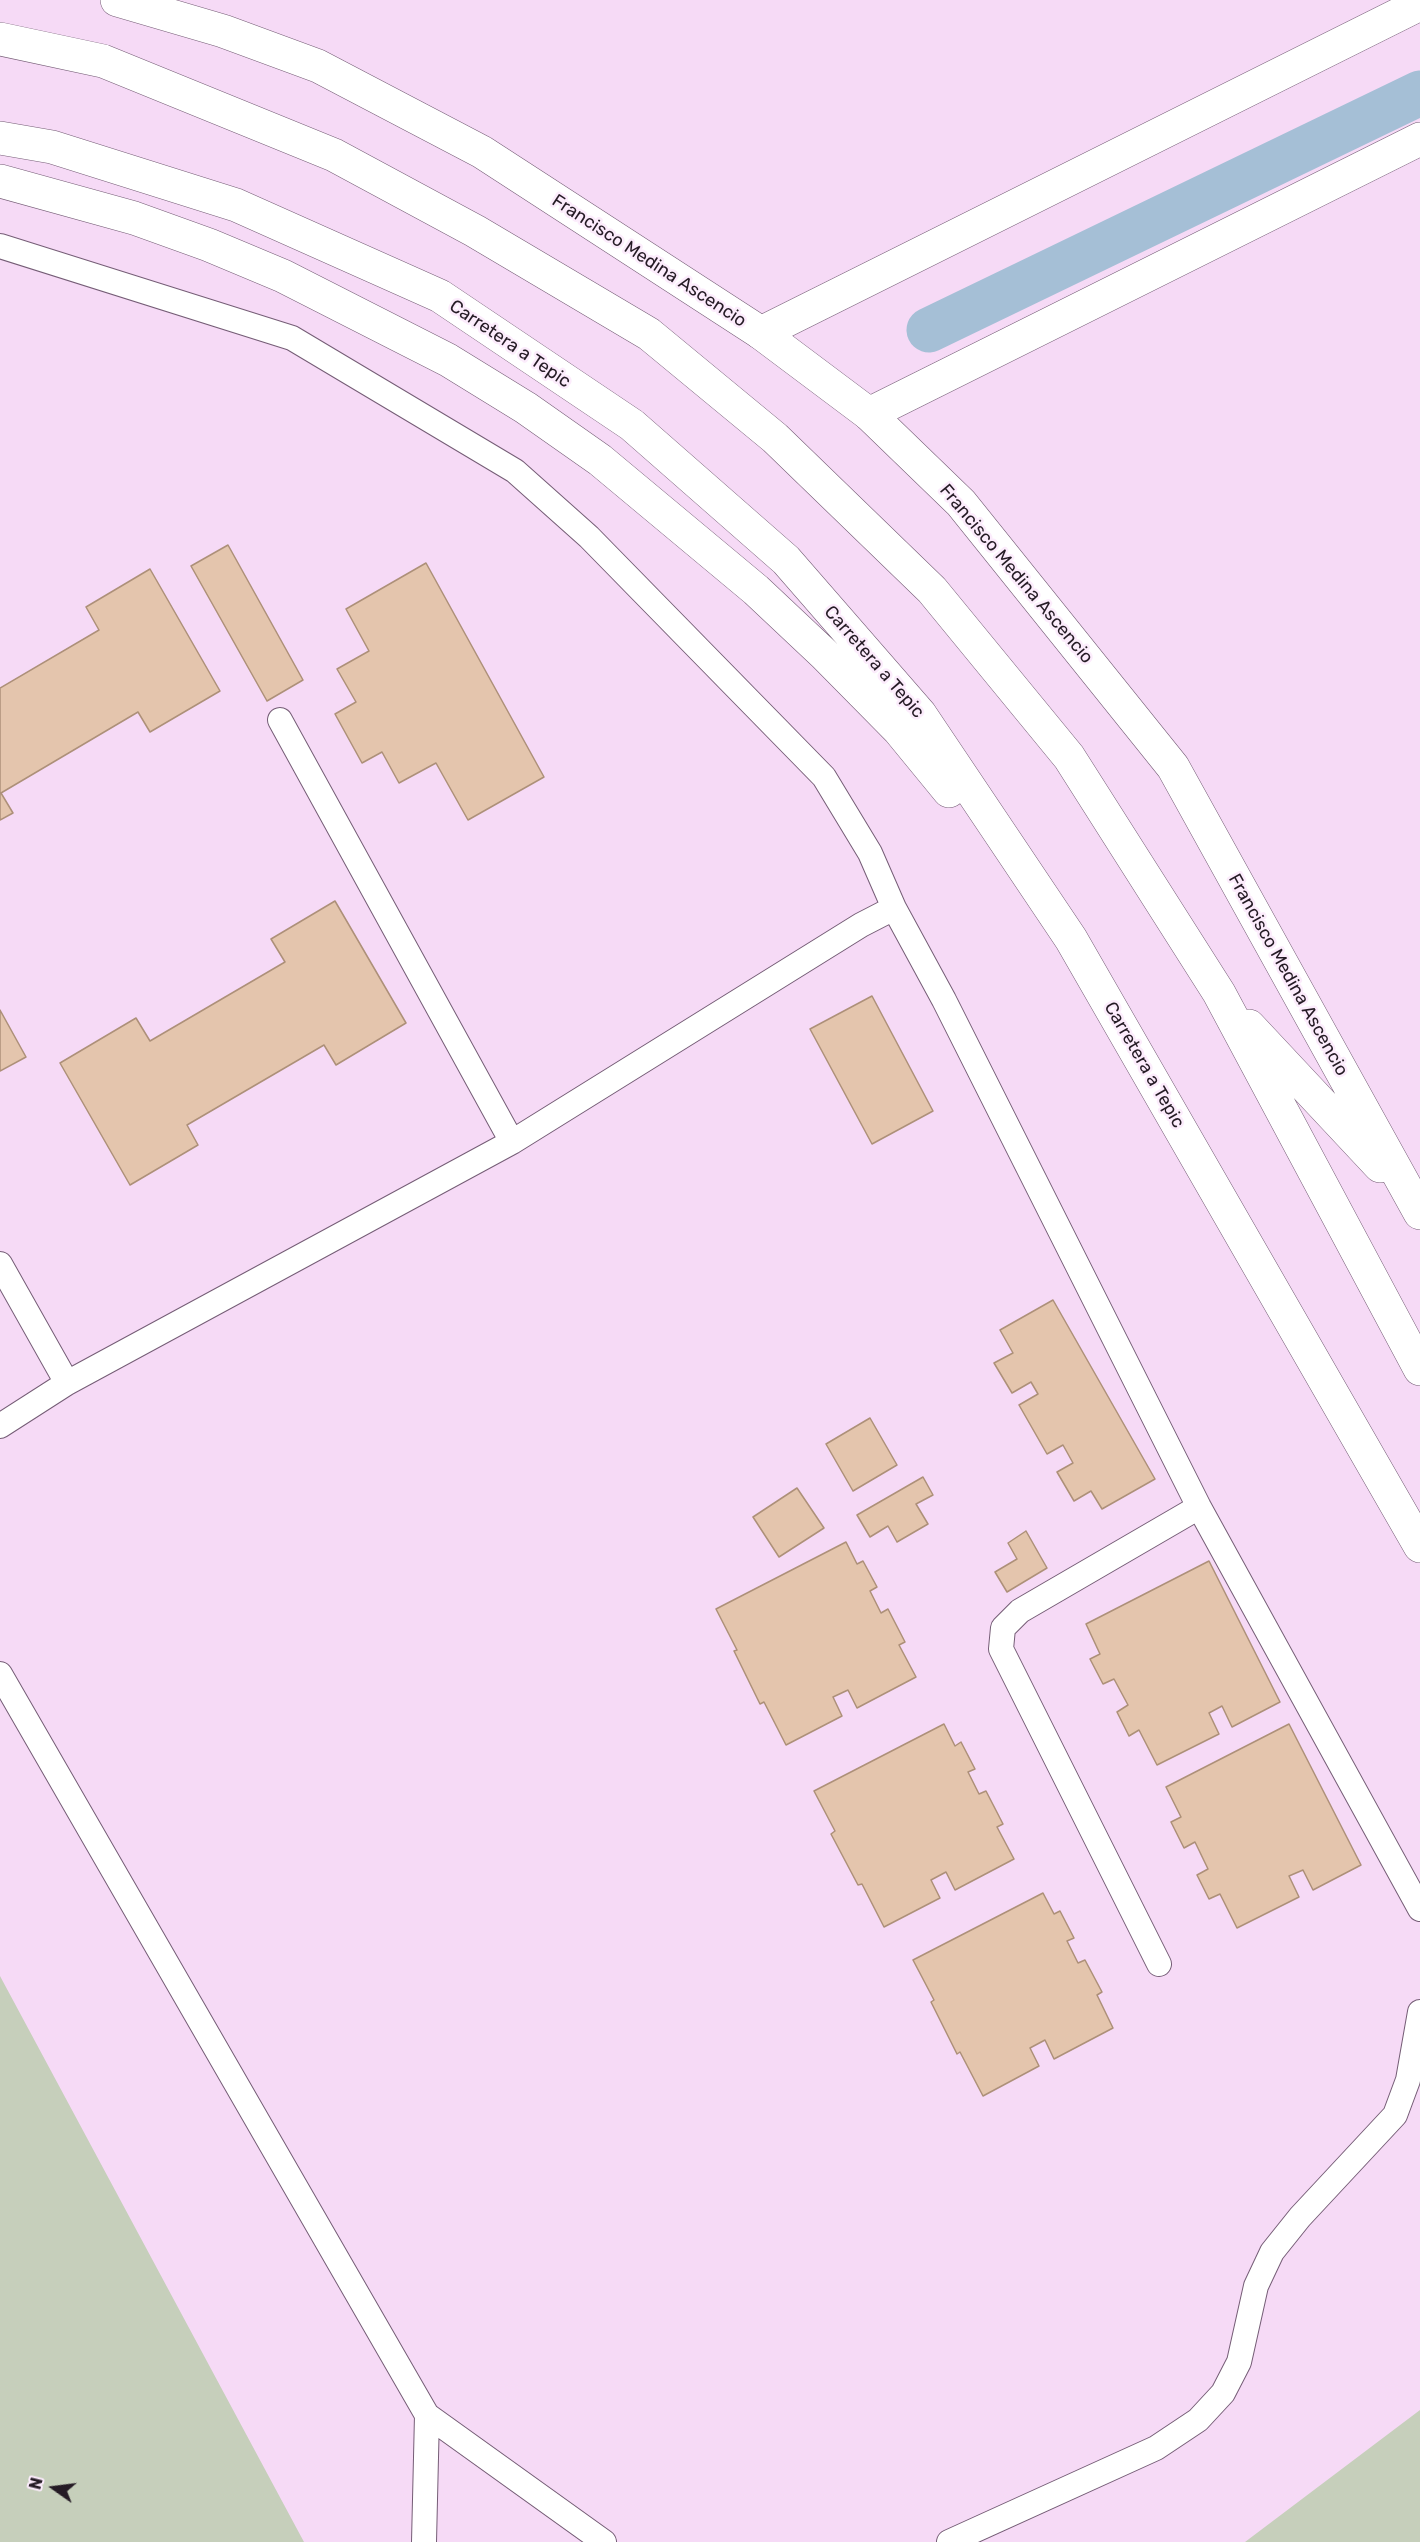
<!DOCTYPE html>
<html>
<head>
<meta charset="utf-8">
<style>
  body { margin:0 }
  #map { position:relative; width:1420px; height:2542px; overflow:hidden; background:#f6daf6; font-family:Rubik,sans-serif }
  canvas { display:block }
  .north { position:absolute; left:24px; top:2458px; width:60px; height:60px; -webkit-text-stroke:4px #fcecfc; paint-order:stroke; rotate:284deg; font-size:16px; font-weight:700; line-height:24px; text-align:center; color:#251b25 }
  .north::after { content:''; display:block; margin:auto; width:21px; height:27px; background:#251b25; clip-path:polygon(50% 0,100% 100%,50% 72%,0 100%) }
</style>
</head>
<body>
<div id="map">
<canvas width="1420" height="2542"></canvas>
<div class="north">N</div>
</div>
<script>
const c = document.querySelector('canvas').getContext('2d');
c.lineJoin = 'round';
function paint(path, color) { c.fillStyle = color; c.fill(path, 'evenodd'); }
const toPath = rows => new Path2D(rows.map(r => 'M' + r).join(''));
function trace(path, color, width, dash) { c.strokeStyle = color; c.lineWidth = width; c.lineCap = dash ? 'butt' : 'round'; c.setLineDash(dash || []); c.stroke(path); }
function write(font, color, halo, rows, align = 'center') {
  c.font = font + ' Rubik,sans-serif'; c.lineWidth = 5; c.setLineDash([]); c.textBaseline = 'middle'; c.strokeStyle = halo; c.fillStyle = color; for (const [text, x, y, turn = 0] of rows) {
    c.save(); c.translate(x, y); c.rotate((+turn || 0) * Math.PI / 180); c.textAlign = isNaN(turn) ? turn : align; if (halo) c.strokeText(text, 0, 0); c.fillText(text, 0, 0); c.restore();
  }
}
const green = toPath([
  [0,1976,304,2542,0,2542],
  [1420,2410,1420,2542,1245,2542]
]);
const canal = toPath([
  [929,330,1420,93]
]);
const building = toPath([
  [228,545,303,680,267,701,191,566,228,545],
  [426,563,544,777,468,820,436,763,399,783,382,752,362,763,335,714,356,702,337,669,369,651,346,609,426,563],
  [150,569,220,691,150,732,138,712,1,793,13,813,0,820,0,688,99,630,86,607,150,569],
  [335,901,406,1023,336,1065,324,1045,187,1125,198,1145,130,1185,60,1063,136,1018,150,1041,285,962,271,939,335,901],
  [872,996,933,1111,872,1144,810,1029,872,996],
  [0,1010,26,1057,0,1071,0,1010],
  [1053,1300,1155,1479,1102,1509,1091,1491,1074,1501,1057,1472,1073,1463,1063,1445,1047,1454,1019,1405,1038,1394,1031,1382,1012,1393,994,1363,1013,1353,1000,1330,1053,1300],
  [870,1418,897,1465,853,1491,826,1444,870,1418],
  [923,1477,933,1495,916,1504,928,1524,897,1542,888,1526,870,1537,857,1515,923,1477],
  [797,1488,824,1528,779,1557,753,1517,797,1488],
  [1026,1531,1047,1568,1007,1592,995,1572,1017,1559,1008,1543,1026,1531],
  [846,1542,857,1564,863,1561,877,1587,870,1591,881,1613,888,1609,905,1642,899,1645,916,1677,857,1708,848,1690,833,1697,842,1716,786,1745,764,1702,760,1704,734,1651,737,1650,716,1609,846,1542],
  [1209,1561,1280,1702,1232,1727,1222,1706,1209,1713,1219,1734,1157,1765,1139,1730,1129,1736,1117,1712,1128,1705,1114,1679,1103,1684,1090,1659,1100,1654,1086,1624,1209,1561],
  [944,1724,955,1746,961,1742,975,1769,968,1772,979,1794,986,1791,1003,1824,997,1827,1014,1859,955,1890,946,1872,931,1880,940,1898,884,1927,862,1884,858,1885,831,1834,835,1831,814,1791,944,1724],
  [1289,1724,1361,1865,1313,1890,1303,1870,1289,1876,1299,1897,1237,1928,1220,1894,1209,1899,1197,1875,1208,1869,1195,1842,1184,1848,1171,1822,1181,1817,1166,1787,1289,1724],
  [1043,1893,1054,1914,1060,1911,1074,1938,1067,1941,1078,1963,1085,1960,1102,1992,1097,1995,1113,2028,1054,2059,1045,2040,1030,2048,1039,2066,983,2096,960,2052,957,2054,931,2002,934,2000,913,1960,1043,1893]
]);
const lane = toPath([
  [0,246,292,338,515,471,589,537,824,777,870,853,894,908],
  [280,720,512,1142],
  [0,1264,67,1383],
  [0,1426,67,1383,512,1142,861,925,894,908,944,1000,1199,1507,1420,1909],
  [0,1674,427,2415,604,2542],
  [1159,1964,1001,1649,1003,1628,1020,1611,1199,1507],
  [424,2542,427,2415],
  [949,2542,1156,2448,1198,2420,1223,2393,1239,2362,1256,2286,1272,2252,1300,2217,1395,2115,1408,2080,1420,2012]
]);
const secondary = toPath([
  [761,333,1420,4],
  [869,414,1420,139]
]);
const highway = toPath([
  [117,0,223,31,318,66,482,152,761,333,869,414,961,503,1173,767,1420,1213],
  [0,39,103,61,334,155,475,231,649,334,775,438,932,590,1069,757,1219,993,1420,1369],
  [0,138,52,147,236,205,440,296,632,425,786,560,920,714,1071,939,1420,1546],
  [0,181,134,218,209,245,283,276,448,360,526,408,600,460,756,590,824,654,899,730,949,791],
  [1249,1026,1380,1166]
]);
const streetNames = [
  ["Francisco Medina Ascencio",649,261,33],
  ["Carretera a Tepic",510,344,34],
  ["Francisco Medina Ascencio",1016,574,50],
  ["Carretera a Tepic",874,662,49],
  ["Francisco Medina Ascencio",1288,975,61],
  ["Carretera a Tepic",1144,1065,60]
];
paint(green, '#c6cfbb');
trace(canal, '#a5bfd6', 45);
paint(building, '#e4c5ad');
trace(building, '#ad9079', 1.5);
trace(lane, '#755d76', 26);
trace(secondary, '#755d76', 34);
trace(highway, '#755d76', 34);
trace(lane, '#fff', 24);
trace(secondary, '#fff', 33);
trace(highway, '#fff', 33);
write('18px', '#251b25', '#fcecfc', streetNames);
</script>
</body>
</html>
